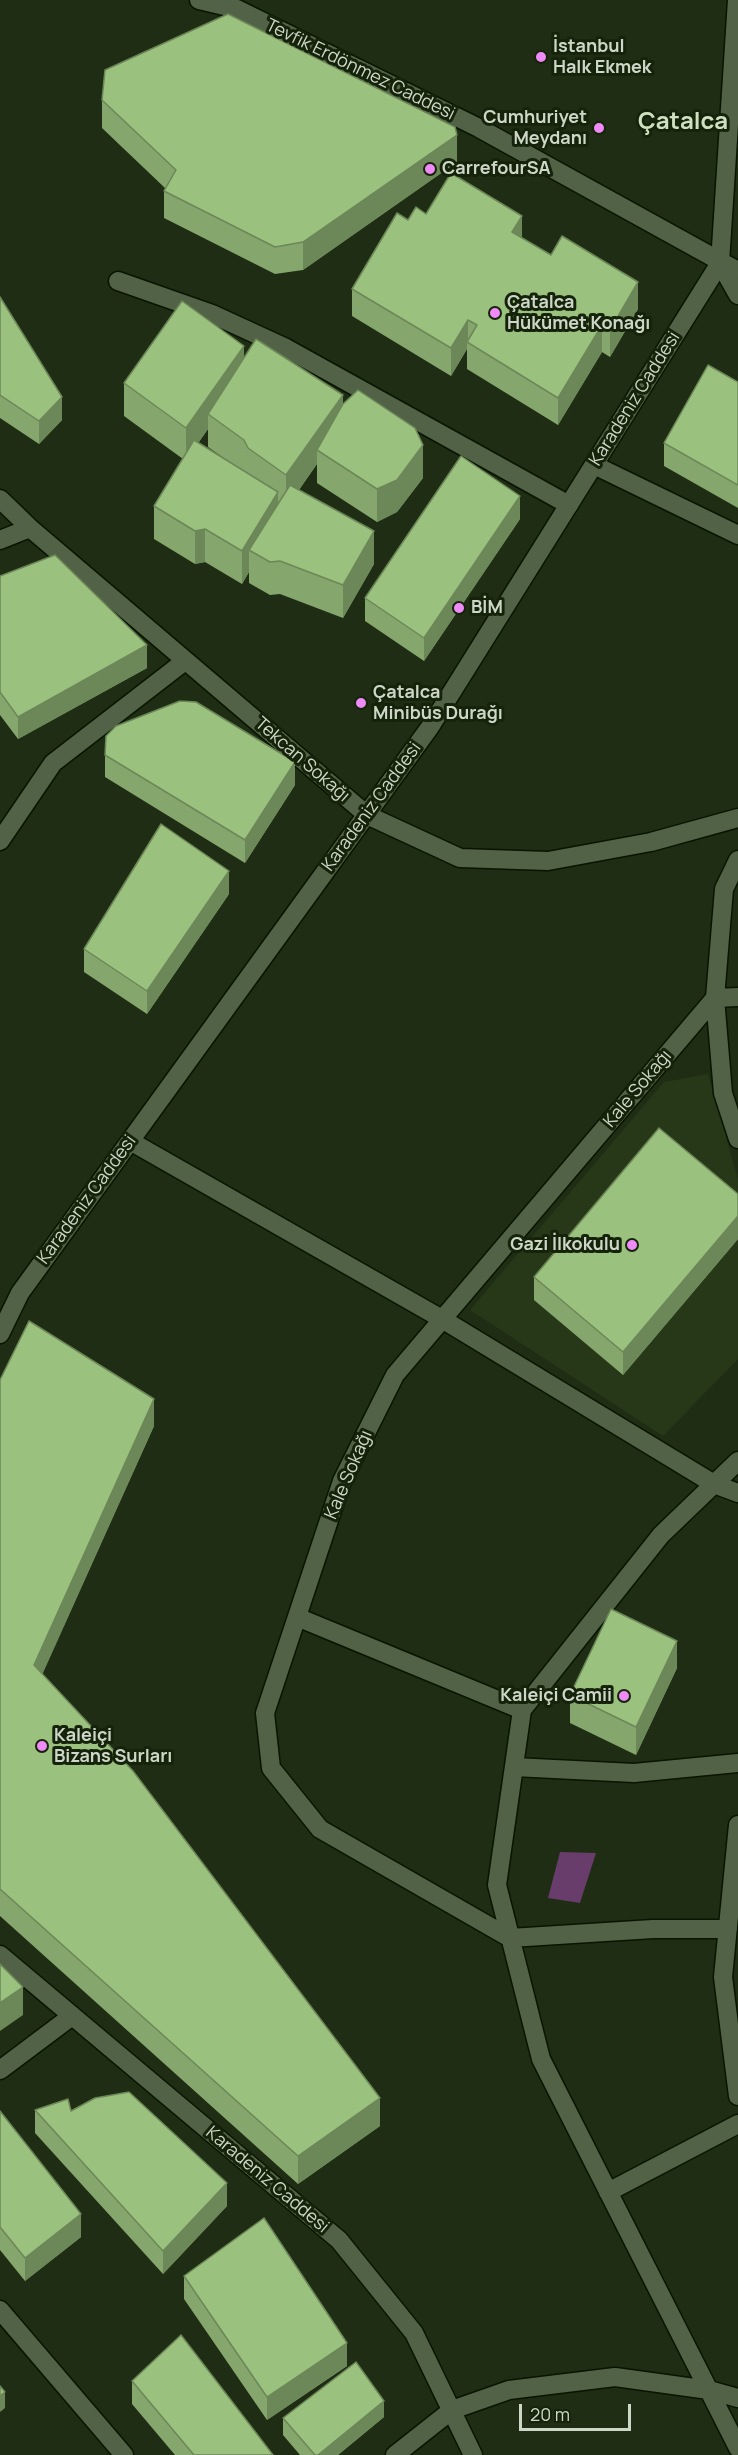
<!DOCTYPE html>
<html>
<head>
<meta charset="utf-8">
<style>
  body { margin:0 }
  #map { position:relative; width:738px; height:2455px; overflow:hidden; background:#1f2d14; font-family:Manrope,sans-serif }
  canvas { display:block }
  .scale { position:absolute; left:519px; top:2404px; width:112px; height:27px; box-sizing:border-box; border:3px solid #cdd7c7; border-top:0; padding-left:8px; font-size:18px; line-height:21px; white-space:nowrap; color:#cdd7c7; -webkit-text-stroke:4px #16230b; paint-order:stroke }
</style>
</head>
<body>
<div id="map">
<canvas width="738" height="2455"></canvas>
<div class="scale">20 m</div>
</div>
<script>
const c = document.querySelector('canvas').getContext('2d');
c.lineJoin = 'round';
function paint(path, color) { c.fillStyle = color; c.fill(path, 'evenodd'); }
const toPath = rows => new Path2D(rows.map(r => 'M' + r).join(''));
function trace(path, color, width, dash) { c.strokeStyle = color; c.lineWidth = width; c.lineCap = dash ? 'butt' : 'round'; c.setLineDash(dash || []); c.stroke(path); }
function write(font, color, halo, rows, align = 'center') {
  c.font = font + ' Manrope,sans-serif'; c.lineWidth = 6; c.setLineDash([]); c.textBaseline = 'middle'; c.strokeStyle = halo; c.fillStyle = color; for (const [text, x, y, turn = 0] of rows) {
    c.save(); c.translate(x, y); c.rotate((+turn || 0) * Math.PI / 180); c.textAlign = isNaN(turn) ? turn : align; if (halo) c.strokeText(text, 0, 0); c.fillText(text, 0, 0); c.restore();
  }
}
const built = toPath([
  [708,1074,738,1179,738,1359,663,1436,470,1310,664,1082]
]);
const green = toPath([
  [560,1852,596,1853,580,1903,548,1898]
]);
const lane = toPath([
  [118,281,212,314,286,348,569,505]
]);
const street = toPath([
  [720,263,738,295],
  [594,465,738,535],
  [0,499,30,528,367,815,460,858,548,861,651,842,738,818],
  [0,540,30,528],
  [0,841,53,763,185,661],
  [738,860,724,889,715,998,723,1093,738,1139],
  [130,1141,442,1319,714,1484,738,1493],
  [738,1461,661,1535,522,1710,497,1885,541,2059,738,2448],
  [297,1617,522,1710],
  [514,1767,634,1773,738,1763],
  [738,1825,723,1977,738,2096],
  [728,1929,653,1929,510,1938,320,1829,271,1768,265,1713,342,1481,395,1375,715,998,738,997],
  [0,2070,72,2016],
  [608,2192,738,2124],
  [0,2310,124,2455],
  [395,2455,452,2410,509,2390,615,2377,709,2390,738,2398]
]);
const secondary = toPath([
  [199,0,237,9,479,128,738,271],
  [0,1334,20,1293,430,727,720,263,737,0],
  [0,1955,339,2240,414,2333,473,2455]
]);
const wall = toPath([
  [102,100,457,162,303,270,275,274,164,218,164,191,165,188,102,128],
  [426,214,522,238,638,309,610,357,602,352,558,425,467,369,467,349,451,376,352,316,352,289,408,220],
  [0,297,62,420,39,444,0,418],
  [244,357,343,404,423,478,397,512,377,522,317,483,317,464,299,490,374,564,343,618,280,594,270,595,249,583,249,572,242,584,205,562,195,564,154,539,154,506,183,459,124,416,124,383],
  [208,429,208,447,228,461,198,443],
  [738,382,738,508,664,466,664,443],
  [520,519,424,661,365,621,365,598],
  [0,576,147,668,18,739,0,715],
  [105,755,295,785,245,863,105,777],
  [229,894,147,1014,84,972,84,949],
  [738,1194,738,1239,623,1375,534,1300,534,1277],
  [0,1380,154,1426,42,1674,380,2126,298,2184,0,1916],
  [677,1668,636,1755,570,1723,570,1695],
  [35,2110,71,2111,227,2206,163,2274,35,2133],
  [0,2111,81,2237,25,2281,0,2250],
  [184,2276,347,2366,267,2420,184,2299],
  [132,2381,273,2455,175,2455,132,2404],
  [384,2417,338,2455,300,2455,283,2435,283,2418]
]);
const shadedWall = toPath([
  [457,135,457,162,303,270,303,242],
  [522,216,522,243,512,232],
  [638,282,638,309,610,357,610,330],
  [468,320,468,343,467,342,467,349,451,376,451,348],
  [602,325,602,352,558,425,558,398],
  [244,346,244,379,208,414,208,429,186,461,186,428],
  [343,395,343,428,317,450,317,464,286,508,286,475],
  [62,397,62,420,39,444,39,421],
  [423,445,423,478,397,512,377,522,377,489],
  [278,492,278,524,249,550,249,572,242,584,242,551],
  [520,496,520,519,424,661,424,638],
  [205,529,205,562,195,564,195,531],
  [374,531,374,564,343,618,343,585],
  [147,645,147,668,18,739,18,717],
  [295,762,295,785,245,863,245,840],
  [229,871,229,894,147,1014,147,991],
  [738,1216,738,1239,623,1375,623,1352],
  [154,1399,154,1426,34,1693,34,1665],
  [677,1641,677,1668,636,1755,636,1727],
  [23,1987,23,2015,0,2031,0,2003],
  [380,2098,380,2126,298,2184,298,2156],
  [227,2183,227,2206,163,2274,163,2251],
  [81,2214,81,2237,25,2281,25,2258],
  [347,2343,347,2366,267,2420,267,2397],
  [5,2392,5,2408,0,2412,0,2396],
  [384,2401,384,2417,338,2455,318,2455]
]);
const building = toPath([
  [228,14,455,127,457,135,303,242,275,247,164,191,176,170,102,100,105,70,228,14],
  [451,173,522,216,512,232,551,255,562,236,638,282,610,330,602,325,558,398,467,342,477,325,468,320,451,348,352,289,397,213,408,220,416,207,426,214,451,173],
  [0,297,62,397,39,421,0,395,0,297],
  [182,301,244,346,186,428,124,383,182,301],
  [256,339,343,395,286,475,248,448,244,440,208,414,256,339],
  [708,365,738,382,738,485,664,443,708,365],
  [358,390,415,428,423,445,397,480,377,489,317,450,343,404,358,390],
  [194,440,278,492,242,551,205,529,195,531,154,506,194,440],
  [461,456,520,496,424,638,365,598,461,456],
  [290,485,374,531,343,585,280,561,270,562,249,550,290,485],
  [55,555,147,645,18,717,0,692,0,576,55,555],
  [180,701,196,702,295,762,245,840,105,755,106,736,116,726,180,701],
  [161,824,229,871,147,991,84,949,161,824],
  [659,1128,738,1194,738,1216,623,1352,534,1277,659,1128],
  [29,1321,154,1399,34,1665,133,1771,380,2098,298,2156,0,1889,0,1380,29,1321],
  [611,1609,677,1641,636,1727,570,1695,611,1609],
  [0,1964,23,1987,0,2003,0,1964],
  [129,2092,227,2183,163,2251,35,2110,68,2099,71,2111,95,2098,129,2092],
  [0,2111,81,2214,25,2258,0,2227,0,2111],
  [264,2218,347,2343,267,2397,184,2276,264,2218],
  [181,2335,273,2455,194,2455,132,2381,181,2335],
  [356,2362,384,2401,318,2455,315,2455,283,2418,356,2362],
  [0,2386,5,2392,0,2396,0,2386]
]);
const markers = [
  [541,57,6,"#ef8bf6"],
  [599,128,6,"#ef8bf6"],
  [430,169,6,"#ef8bf6"],
  [495,313,6,"#ef8bf6"],
  [459,608,6,"#ef8bf6"],
  [361,703,6,"#ef8bf6"],
  [632,1245,6,"#ef8bf6"],
  [624,1696,6,"#ef8bf6"],
  [42,1746,6,"#ef8bf6"]
];
const poiNames = [
  ["İstanbul",553,47],
  ["Halk Ekmek",553,68],
  ["Cumhuriyet",587,118,"right"],
  ["Meydanı",587,139,"right"],
  ["CarrefourSA",442,169],
  ["Çatalca",507,303],
  ["Hükümet Konağı",507,324],
  ["BİM",471,608],
  ["Çatalca",373,693],
  ["Minibüs Durağı",373,714],
  ["Gazi İlkokulu",620,1245,"right"],
  ["Kaleiçi Camii",612,1696,"right"],
  ["Kaleiçi",54,1736],
  ["Bizans Surları",54,1757]
];
const streetNames = [
  ["Tevfik Erdönmez Caddesi",360,70,26],
  ["Karadeniz Caddesi",635,399,-58],
  ["Tekcan Sokağı",302,760,41],
  ["Karadeniz Caddesi",372,807,-54],
  ["Kale Sokağı",638,1089,-50],
  ["Karadeniz Caddesi",87,1200,-54],
  ["Kale Sokağı",349,1475,-67],
  ["Karadeniz Caddesi",267,2180,40]
];
const districtNames = [
  ["Çatalca",683,122]
];
paint(built, '#273819');
paint(green, '#683d6b');
trace(lane, '#091501', 21);
trace(street, '#091501', 21);
trace(secondary, '#091501', 21);
trace(lane, '#526246', 18);
trace(street, '#526246', 18);
trace(secondary, '#526246', 18);
paint(wall, '#85a66c');
paint(shadedWall, '#6c8758');
paint(building, '#9bc17e');
trace(building, '#6c8758', 1.5);
for (const [x, y, r, color] of markers) { const dot = new Path2D(); dot.arc(x, y, r, 0, 2 * Math.PI); c.fillStyle = color; c.fill(dot); trace(dot, '#16230b', 2); }
write('bold 18px', '#cdd7c7', '#16230b', poiNames, 'left');
write('18px', '#cdd7c7', '#16230b', streetNames);
write('bold 24px', '#cde0c0', '#16230b', districtNames);
</script>
</body>
</html>
